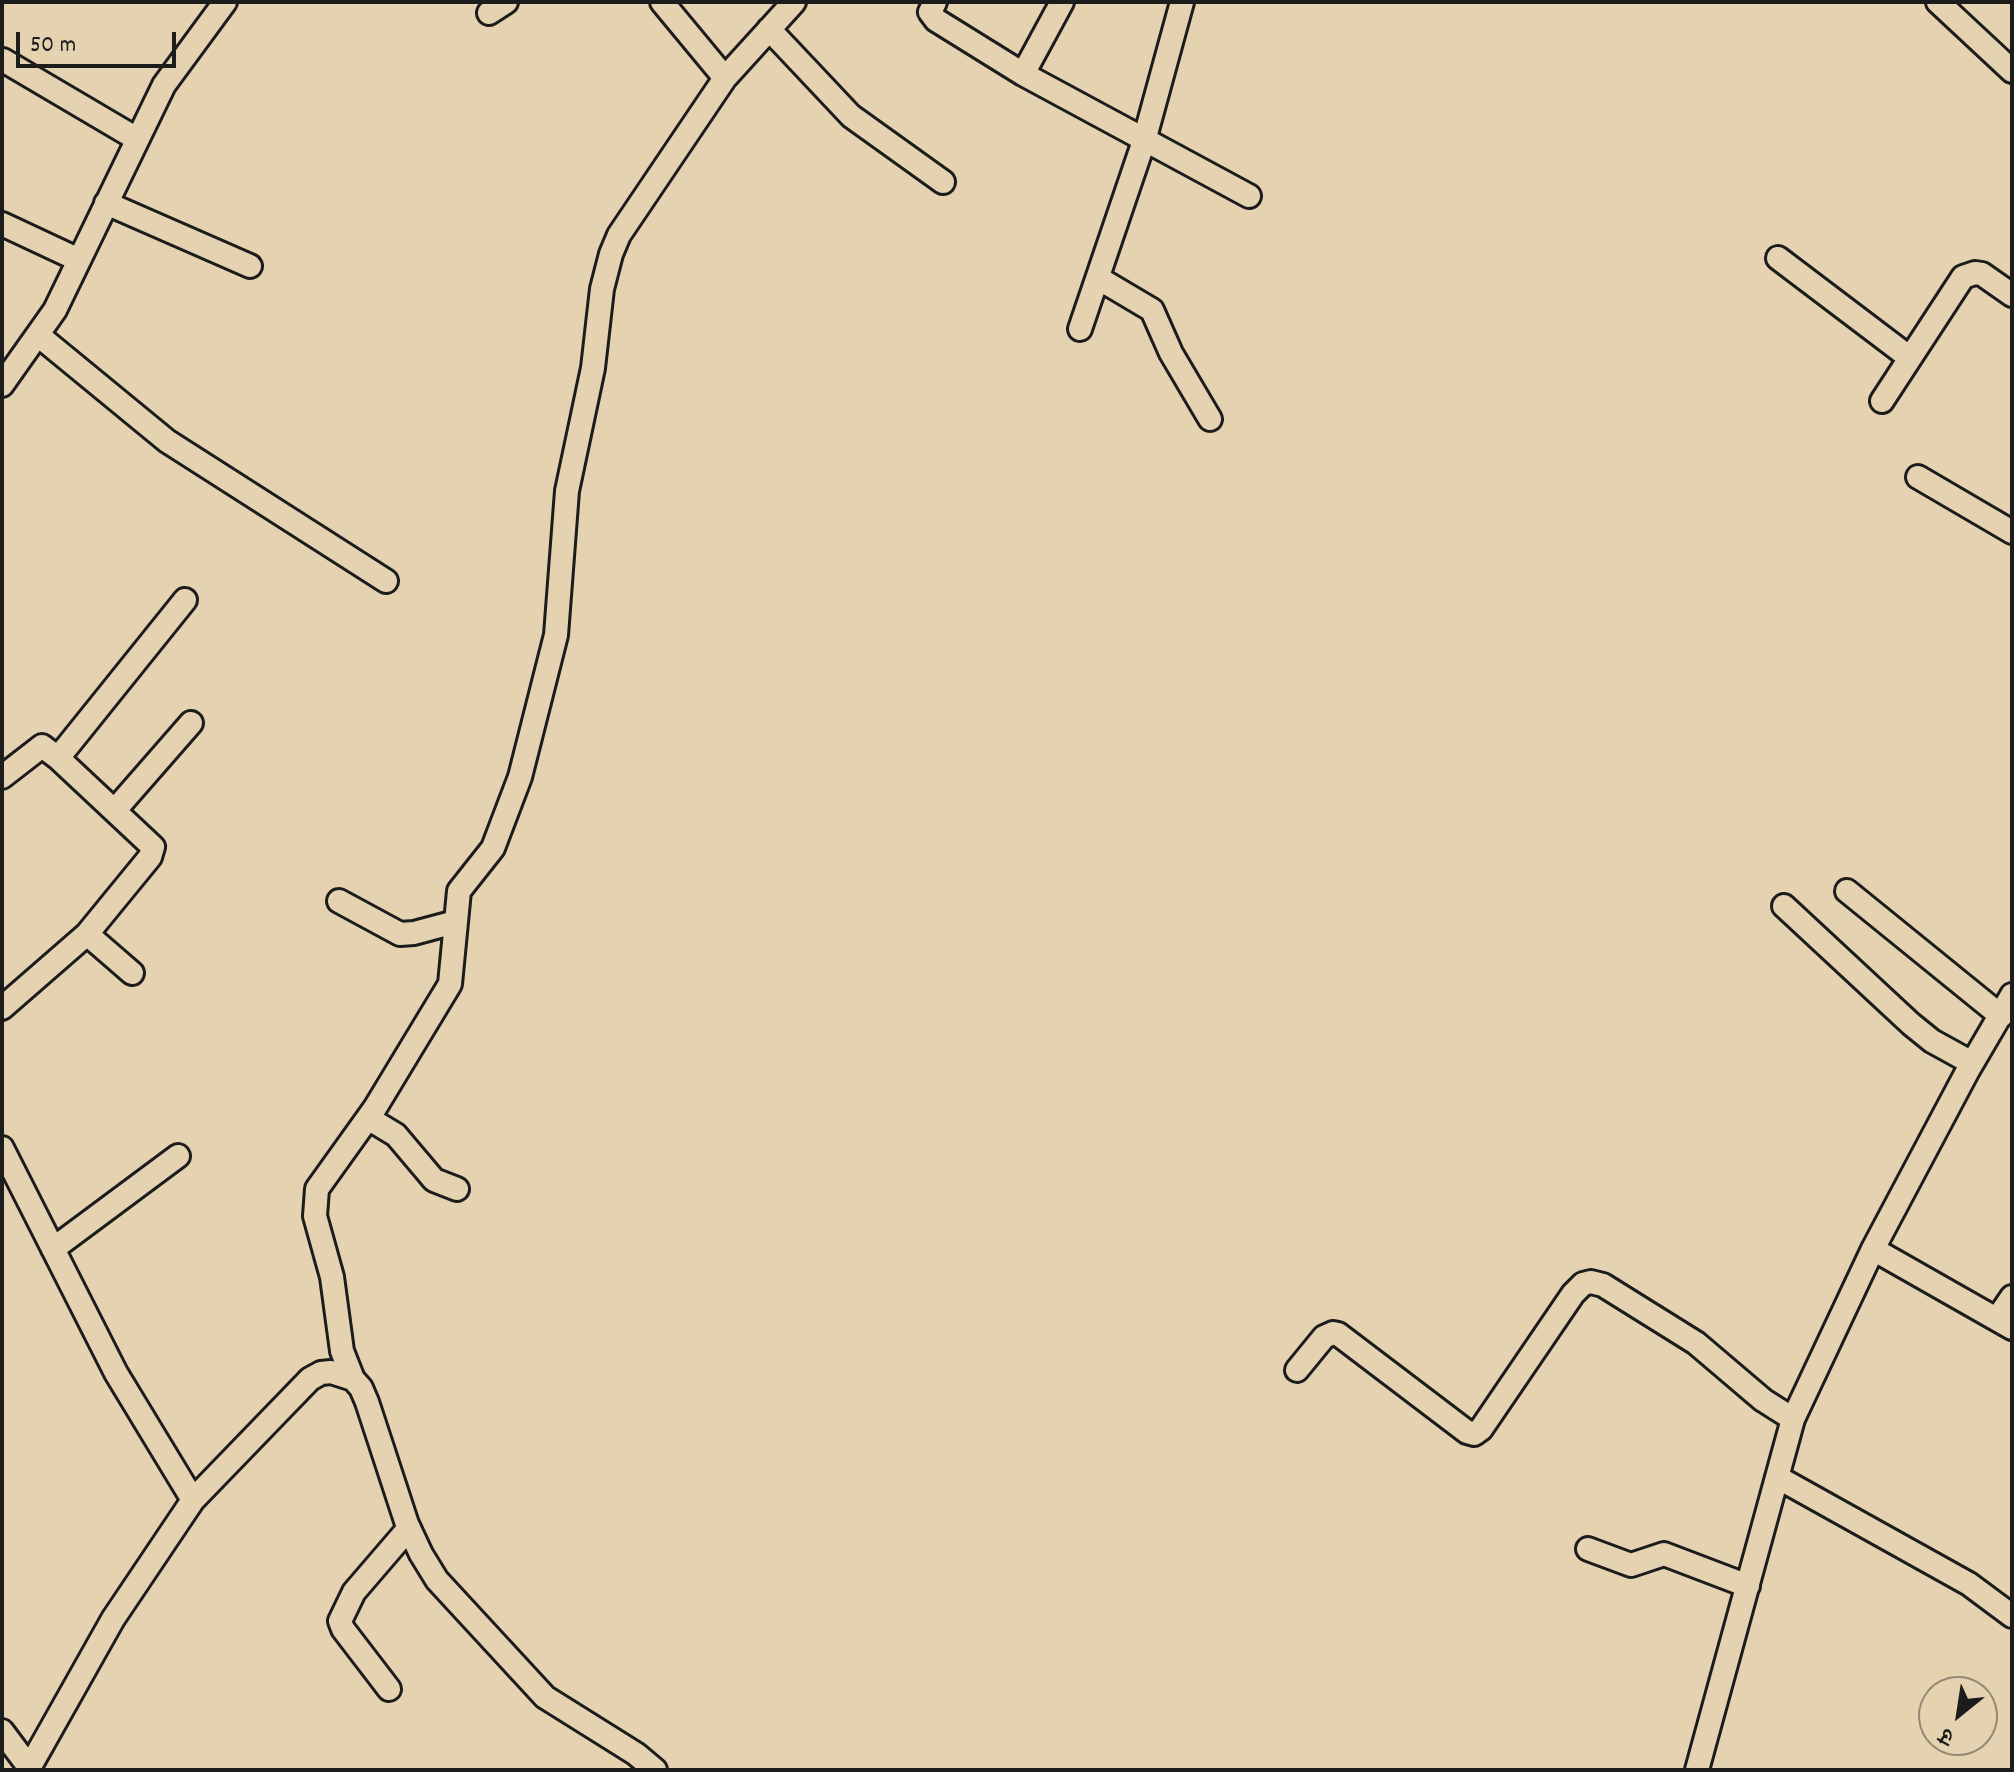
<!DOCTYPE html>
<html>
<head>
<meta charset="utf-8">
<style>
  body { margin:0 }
  #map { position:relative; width:2014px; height:1772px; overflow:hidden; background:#e4d2b0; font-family:Dekko,"Playpen Sans Deva",sans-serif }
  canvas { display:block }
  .frame { position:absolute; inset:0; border:4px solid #1c1c1c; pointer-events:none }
  .north { position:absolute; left:1918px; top:1676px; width:80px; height:80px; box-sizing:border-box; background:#e4d2b0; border:2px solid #948975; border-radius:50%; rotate:210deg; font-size:22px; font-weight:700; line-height:32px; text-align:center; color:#1c1c1c }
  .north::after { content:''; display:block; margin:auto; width:28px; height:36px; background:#1c1c1c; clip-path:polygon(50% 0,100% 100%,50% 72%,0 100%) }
  .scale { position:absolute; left:16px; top:32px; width:160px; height:36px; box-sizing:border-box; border:4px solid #1c1c1c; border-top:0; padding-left:10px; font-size:24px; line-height:28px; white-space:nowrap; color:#1c1c1c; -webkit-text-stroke:6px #e4d2b0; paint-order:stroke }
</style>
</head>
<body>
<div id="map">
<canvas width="2014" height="1772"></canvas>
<div class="frame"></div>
<div class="north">उ</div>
<div class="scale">50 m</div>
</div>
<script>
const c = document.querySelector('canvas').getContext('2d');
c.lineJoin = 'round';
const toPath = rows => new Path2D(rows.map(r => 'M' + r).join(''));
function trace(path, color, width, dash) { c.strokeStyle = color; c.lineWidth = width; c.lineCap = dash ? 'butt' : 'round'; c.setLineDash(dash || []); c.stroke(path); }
const minor = toPath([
  [662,2,725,78],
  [935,2,930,12,936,20,1023,74,1249,196],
  [1938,2,2012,71],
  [489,13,506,2],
  [769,29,851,116,943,182],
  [3,60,137,139],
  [1023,74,1062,2],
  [106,203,250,266],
  [2,224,79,260],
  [1778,258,1910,358],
  [1098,278,1152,310,1171,353,1210,419],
  [1080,329,1144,141,1182,2],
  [38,335,167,441,386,581],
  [2,385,55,310,164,85,225,2],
  [1882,401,1963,277,1975,273,1982,274,2012,295],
  [1918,477,2012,532],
  [58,758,185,600],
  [2,777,42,746,58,758,153,847,150,857,87,934],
  [115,810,191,723],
  [1847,891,2001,1016],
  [339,901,400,934,414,933,455,922],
  [1784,906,1911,1024,1932,1041,1972,1063],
  [2,1008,87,934,132,973],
  [368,1118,396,1135,434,1180,457,1189],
  [2,1148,116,1373,193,1500,113,1619,28,1770],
  [53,1249,178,1156],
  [1873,1249,2012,1328],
  [1997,1319,2012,1297],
  [1297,1370,1324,1337,1333,1333,1338,1334,1467,1432,1474,1434,1481,1429,1573,1294,1583,1284,1591,1282,1603,1285,1696,1343,1763,1400,1793,1419],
  [353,1379,342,1351,332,1277,315,1216,317,1189,375,1108,450,984,459,891,493,848,520,777,556,635,567,491,593,368,602,289,611,254,619,235,725,78,794,2],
  [1777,1477,1969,1584,2012,1616],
  [193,1500,310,1379,321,1373,331,1372,353,1379,361,1388,367,1402,407,1524,421,1554,437,1580,545,1697,636,1754,655,1770],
  [1588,1549,1631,1565,1664,1554,1748,1586],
  [389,1689,343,1629,340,1621,354,1592,409,1528],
  [2,1731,29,1767],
  [1697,1770,1793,1419,1873,1249,1967,1072,2012,995]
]);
trace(minor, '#1c1c1c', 28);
trace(minor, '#e4d2b0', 22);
</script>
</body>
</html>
